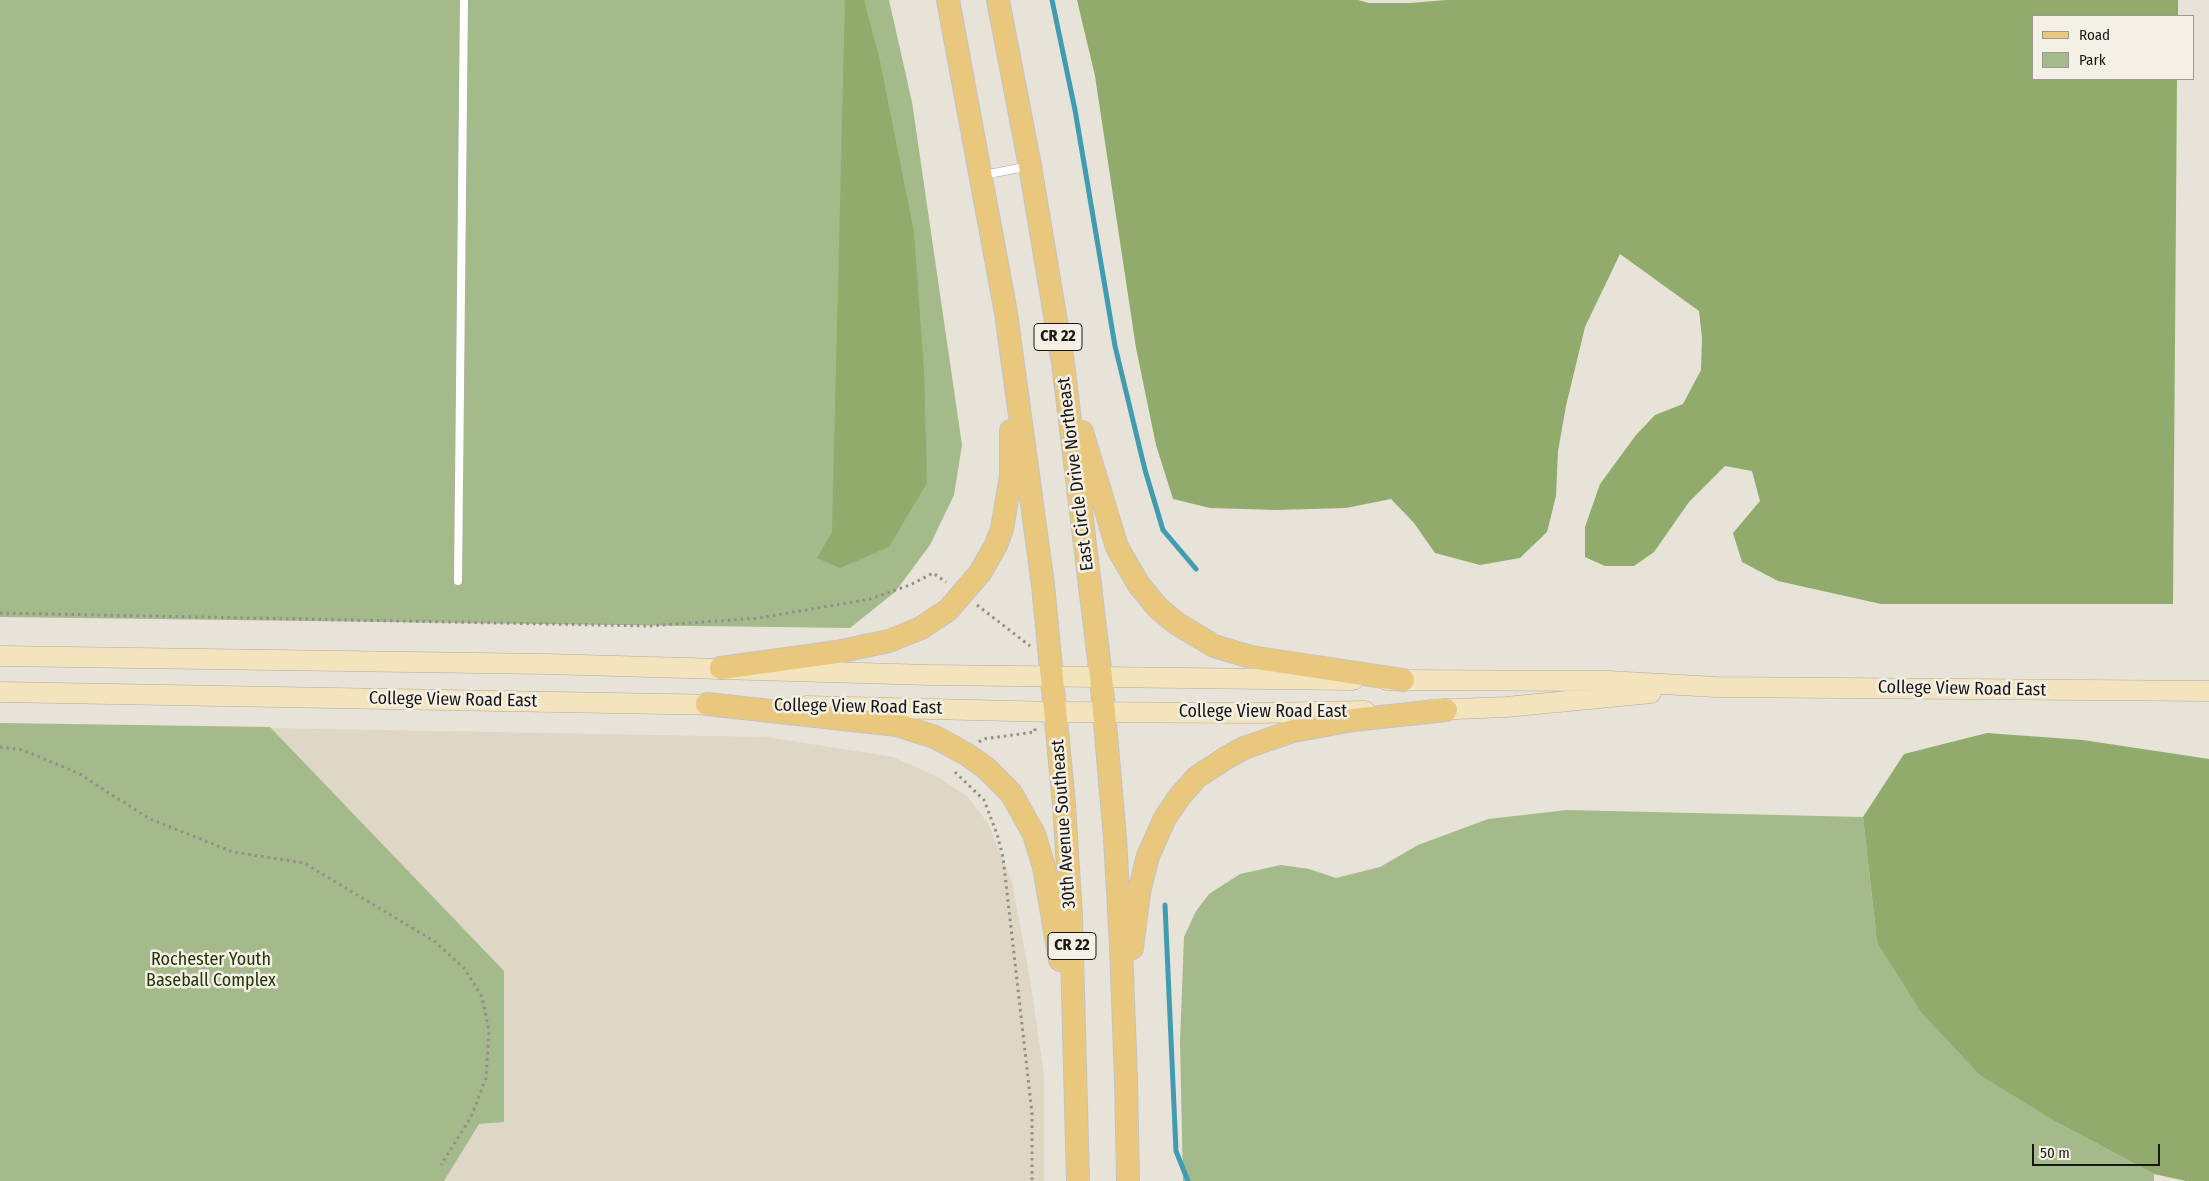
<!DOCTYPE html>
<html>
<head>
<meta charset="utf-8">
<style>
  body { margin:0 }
  #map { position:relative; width:2209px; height:1181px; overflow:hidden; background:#e7e3d9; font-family:"Fira Sans Condensed",sans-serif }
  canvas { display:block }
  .legend { position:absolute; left:2032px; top:15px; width:162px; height:65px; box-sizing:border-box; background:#f4f0e6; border:1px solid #9c9992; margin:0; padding:6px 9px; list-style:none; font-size:15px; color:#191714 }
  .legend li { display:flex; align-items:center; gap:10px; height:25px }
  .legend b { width:25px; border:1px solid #9c9992 }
  .scale { position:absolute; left:2032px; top:1144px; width:128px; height:22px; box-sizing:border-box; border:2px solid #191714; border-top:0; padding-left:6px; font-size:15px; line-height:18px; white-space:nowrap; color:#191714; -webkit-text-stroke:4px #f4f0e6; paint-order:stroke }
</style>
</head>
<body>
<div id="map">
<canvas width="2209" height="1181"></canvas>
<ul class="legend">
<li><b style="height:6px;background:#e9c87e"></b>Road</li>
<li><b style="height:14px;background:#a5ba8b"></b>Park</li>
</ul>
<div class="scale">50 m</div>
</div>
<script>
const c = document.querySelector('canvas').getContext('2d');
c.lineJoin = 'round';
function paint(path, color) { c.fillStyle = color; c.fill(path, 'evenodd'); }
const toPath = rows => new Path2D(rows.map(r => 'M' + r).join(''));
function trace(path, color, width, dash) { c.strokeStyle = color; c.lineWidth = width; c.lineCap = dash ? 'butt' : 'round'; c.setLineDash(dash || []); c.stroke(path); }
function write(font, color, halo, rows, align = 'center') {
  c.font = font + ' "Fira Sans Condensed",sans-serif'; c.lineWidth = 5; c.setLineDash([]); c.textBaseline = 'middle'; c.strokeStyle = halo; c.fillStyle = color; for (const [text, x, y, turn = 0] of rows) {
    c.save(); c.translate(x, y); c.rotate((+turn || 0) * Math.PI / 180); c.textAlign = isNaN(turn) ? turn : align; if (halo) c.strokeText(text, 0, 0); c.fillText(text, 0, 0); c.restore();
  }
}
const built = toPath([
  [0,723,767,737,893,757,938,777,967,796,988,823,1012,882,1030,979,1044,1075,1044,1181,0,1181]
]);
const green = toPath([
  [0,0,889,0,912,102,962,445,954,495,930,545,895,592,850,628,0,617],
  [0,723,270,727,504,971,504,1122,479,1124,444,1181,0,1181],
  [1567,810,1863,817,1877,942,2060,1124,2154,1174,2154,1181,1183,1181,1180,1042,1184,937,1196,911,1209,894,1240,874,1281,865,1309,869,1336,878,1380,867,1418,845,1488,819]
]);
const forest = toPath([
  [845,0,864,0,880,61,914,232,924,370,927,483,889,547,840,568,817,558,832,532],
  [1077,0,1358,0,1369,3,1410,3,1446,0,2178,0,2178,16,2033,16,2033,79,2177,79,2173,604,1881,604,1778,581,1742,562,1733,533,1760,501,1752,471,1725,466,1689,502,1654,552,1634,566,1605,566,1585,557,1585,527,1600,484,1636,435,1655,415,1683,404,1701,370,1702,338,1699,311,1620,254,1585,327,1566,406,1558,451,1556,496,1547,532,1520,558,1480,565,1435,553,1414,523,1391,499,1346,508,1276,510,1210,508,1173,499,1156,445,1136,348,1095,76],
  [1987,733,2083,740,2209,759,2209,1181,2186,1181,2154,1174,2060,1124,1980,1075,1921,1012,1877,942,1863,817,1904,754]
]);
const stream = toPath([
  [1052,0,1075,110,1115,346,1145,470,1163,530,1196,569],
  [1165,905,1176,1151,1188,1181]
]);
const path = toPath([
  [977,605,1030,646],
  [0,613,649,626,759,618,870,599,910,585,933,573,946,582],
  [979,742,983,739,1035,732,1035,728],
  [0,747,23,750,78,773,150,819,233,852,304,863,434,941,464,968,482,997,489,1031,486,1078,471,1117,441,1165],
  [955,772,984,800,997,834,1003,857,1032,1113,1032,1181]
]);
const lane = toPath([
  [984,175,1029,166],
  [458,581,464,0]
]);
const secondary = toPath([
  [0,656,547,664,930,675,1353,680],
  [1387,680,1608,681,1716,687,2209,691],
  [0,692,722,705],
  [806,706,1055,712,1259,713,1365,711],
  [1431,710,1506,707,1651,693]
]);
const primary = toPath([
  [948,0,1006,313,1043,585,1064,804,1071,916,1078,1181],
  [998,0,1030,166,1063,363,1101,677,1115,838,1121,946,1126,1079,1128,1181],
  [1082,432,1117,547,1139,585,1158,608,1176,623,1214,646,1251,657,1403,680],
  [721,668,837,652,889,641,921,628,948,610,980,573,996,545,1002,529,1011,476,1011,431],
  [707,704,897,725,935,737,966,754,986,768,1011,793,1034,834,1044,867,1060,960],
  [1132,948,1139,892,1148,856,1165,818,1180,796,1197,777,1226,758,1244,748,1293,731,1353,720,1446,710]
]);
const shields = [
  [1058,337,48],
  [1072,946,48]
];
const shieldNames = [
  ["CR 22",1058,337],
  ["CR 22",1072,946]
];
const streetNames = [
  ["East Circle Drive Northeast",1076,474,-97],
  ["College View Road East",1962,689,1],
  ["College View Road East",453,700,1],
  ["College View Road East",858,707,1],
  ["College View Road East",1263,712],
  ["30th Avenue Southeast",1064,824,-94]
];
const parkNames = [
  ["Rochester Youth",211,960],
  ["Baseball Complex",211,981]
];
paint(built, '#ded7c6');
paint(green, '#a5ba8b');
paint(forest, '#90ab6c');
trace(stream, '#419cb1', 5);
trace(lane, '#aeaaa1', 9);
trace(secondary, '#aeaaa1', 21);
trace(primary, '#c3c3c2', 24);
trace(path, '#928f88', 3, [2.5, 4]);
trace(lane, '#fff', 8);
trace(secondary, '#f4e4be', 20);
trace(primary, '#e9c87e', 22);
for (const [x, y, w] of shields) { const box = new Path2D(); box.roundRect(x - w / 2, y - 13.5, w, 27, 4); c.fillStyle = '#f4f0e6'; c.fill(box); trace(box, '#191714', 1); }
write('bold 16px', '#191714', null, shieldNames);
write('18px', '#191714', '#f4f0e6', streetNames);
write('18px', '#253607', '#f4f0e6', parkNames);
</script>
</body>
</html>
